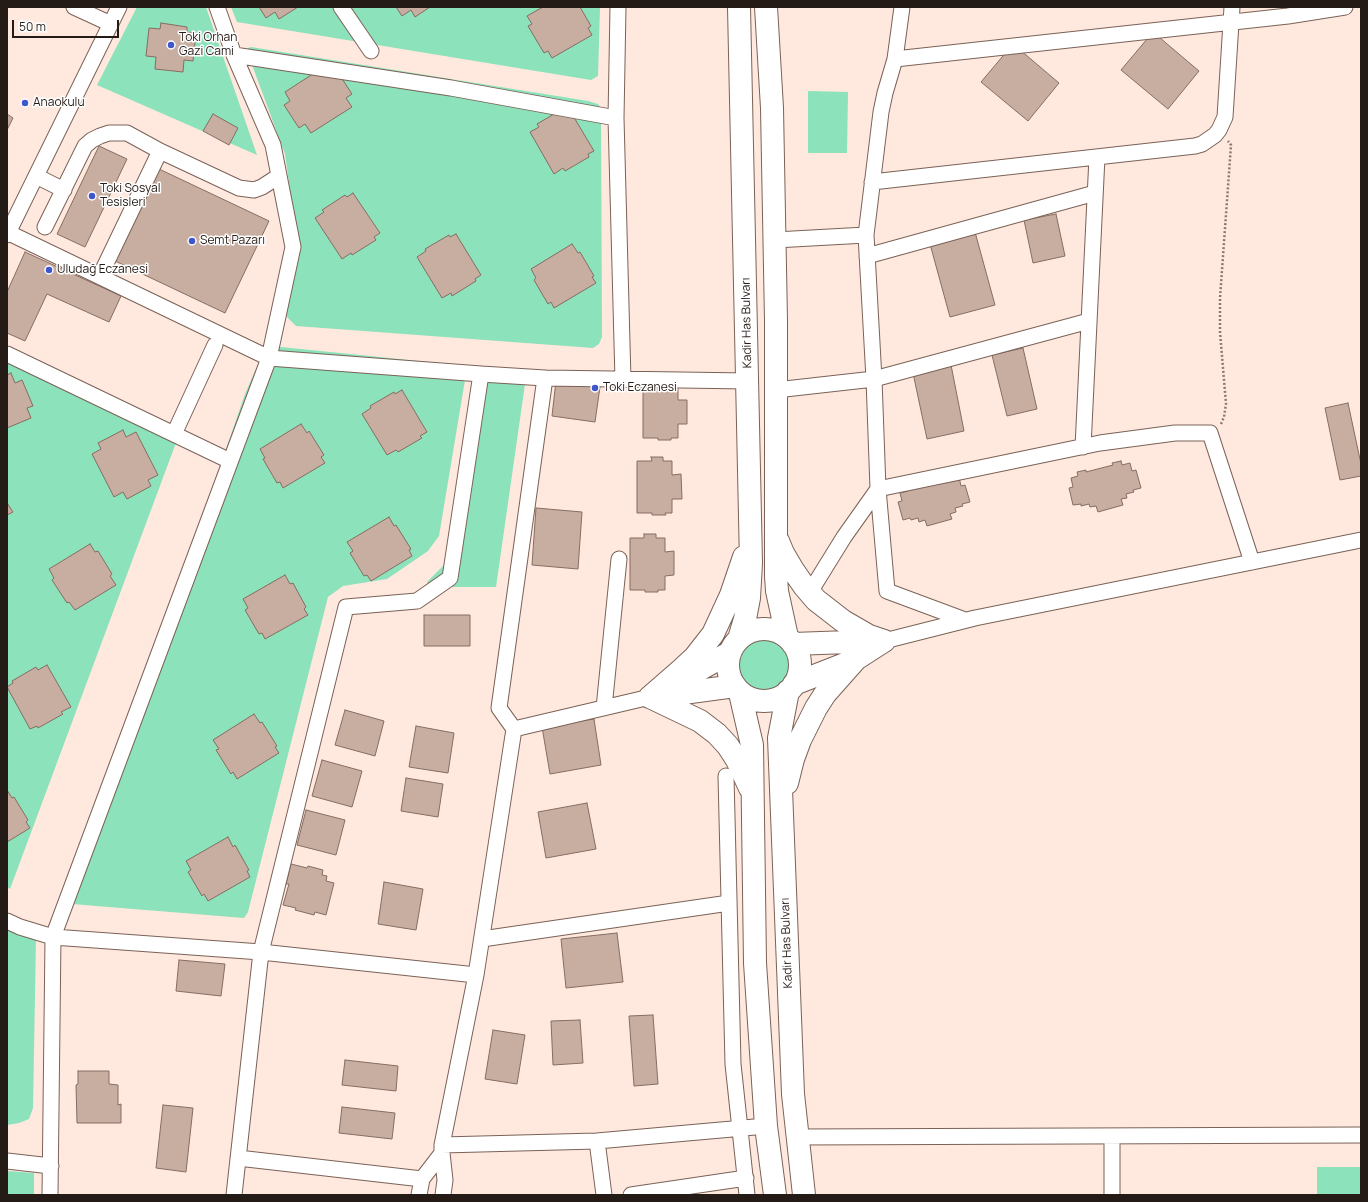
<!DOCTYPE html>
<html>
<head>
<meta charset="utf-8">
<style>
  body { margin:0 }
  #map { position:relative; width:1368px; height:1202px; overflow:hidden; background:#ffe8dd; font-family:Manrope,sans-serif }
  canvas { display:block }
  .frame { position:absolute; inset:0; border:8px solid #251b16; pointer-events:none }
  .scale { position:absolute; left:12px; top:20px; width:107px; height:18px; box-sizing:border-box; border:2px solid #251b16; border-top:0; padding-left:5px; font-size:12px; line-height:14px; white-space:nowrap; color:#251b16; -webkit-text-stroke:3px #fff; paint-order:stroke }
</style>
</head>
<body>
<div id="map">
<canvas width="1368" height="1202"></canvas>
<div class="frame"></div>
<div class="scale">50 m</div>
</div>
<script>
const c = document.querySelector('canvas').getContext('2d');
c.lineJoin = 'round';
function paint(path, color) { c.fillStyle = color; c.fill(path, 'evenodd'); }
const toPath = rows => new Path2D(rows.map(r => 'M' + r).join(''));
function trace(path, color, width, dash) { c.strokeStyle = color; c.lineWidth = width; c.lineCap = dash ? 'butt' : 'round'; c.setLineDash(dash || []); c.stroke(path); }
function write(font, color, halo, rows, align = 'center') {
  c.font = font + ' Manrope,sans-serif'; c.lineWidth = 3; c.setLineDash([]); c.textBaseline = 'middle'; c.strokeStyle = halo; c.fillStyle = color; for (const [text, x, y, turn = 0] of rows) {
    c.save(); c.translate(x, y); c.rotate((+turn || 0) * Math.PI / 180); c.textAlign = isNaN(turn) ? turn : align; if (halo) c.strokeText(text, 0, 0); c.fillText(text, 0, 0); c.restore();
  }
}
const green = toPath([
  [137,7,206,7,257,155,97,85],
  [231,7,600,7,598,76,591,80,237,22],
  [251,47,588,101,598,104,601,108,602,337,599,344,593,348,296,326,287,317,285,308,298,247,285,154,248,54,248,48],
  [808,91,848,92,847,153,808,153],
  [281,347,429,362,467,368,439,536,428,551,387,579,343,586,328,597,248,912,244,918,72,904,71,898,245,394,255,371,268,354],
  [7,360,177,440,10,889,7,887],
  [489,369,527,370,496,587,429,587,427,582,445,564],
  '735 665a28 28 0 1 1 56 0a28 28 0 1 1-56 0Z',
  [7,915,36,937,33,1108,29,1119,19,1123,7,1125],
  [1317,1167,1361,1167,1361,1195,1317,1195],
  [7,1171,34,1173,34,1195,7,1195]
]);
const building = toPath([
  [259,7,298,7,279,19,275,12,266,18,259,7],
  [396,7,430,7,415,17,411,10,402,16,396,7],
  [543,7,580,7,591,26,588,28,592,35,552,58,548,51,544,53,528,26,532,24,527,16,543,7],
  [161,23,187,27,187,32,196,33,193,61,184,60,183,72,155,69,156,57,146,56,149,28,160,29,161,23],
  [1153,32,1199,71,1168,109,1121,70,1153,32],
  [1013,44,1059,83,1028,121,981,82,1013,44],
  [325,66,337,71,352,94,346,98,352,107,311,133,305,124,299,128,284,105,290,101,285,92,325,66],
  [569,109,594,151,588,154,589,157,565,171,563,168,554,174,530,132,539,127,537,124,561,110,569,109],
  [7,114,13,118,7,130,7,114],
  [213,114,238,128,229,145,203,131,213,114],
  [99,146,127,159,85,247,57,234,99,146],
  [159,169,269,221,225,313,115,261,159,169],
  [353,193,380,233,374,237,376,240,352,255,351,253,342,259,315,218,324,212,322,210,345,195,347,197,353,193],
  [1056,214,1065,256,1033,263,1024,220,1056,214],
  [975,232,995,305,950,317,930,244,975,232],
  [456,234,481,275,475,279,476,281,452,296,451,293,442,298,417,257,426,251,425,249,449,235,450,237,456,234],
  [572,244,578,253,580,252,594,276,592,277,596,283,554,308,551,302,548,304,534,280,536,278,531,269,572,244],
  [25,252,121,296,109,322,47,294,25,341,7,333,7,292,25,252],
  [1023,348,1037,409,1007,416,992,355,1023,348],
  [951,365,964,431,927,439,913,373,951,365],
  [11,373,15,383,22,380,33,406,27,408,31,418,7,428,7,375,11,373],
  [556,381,600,387,595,422,552,416,556,381],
  [643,386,678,386,678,400,687,400,687,424,678,424,678,438,671,438,671,440,658,440,658,438,643,438,643,386],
  [402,390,427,432,420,436,422,438,398,452,396,450,387,455,362,414,371,408,370,406,394,392,395,394,402,390],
  [1348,403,1361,464,1361,476,1340,480,1325,408,1348,403],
  [301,424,307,433,309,431,324,455,321,457,325,463,283,488,280,482,277,483,263,459,265,458,260,449,301,424],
  [123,430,126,437,136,432,158,475,148,480,151,486,127,499,123,492,114,497,92,454,101,449,98,443,123,430],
  [651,457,663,457,663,461,672,461,672,475,681,474,682,499,672,499,672,513,665,513,666,515,652,515,652,513,637,513,637,461,652,461,651,457],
  [1121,461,1122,465,1130,463,1132,471,1136,470,1141,488,1133,490,1134,492,1126,494,1127,498,1121,499,1123,505,1098,512,1096,506,1090,507,1089,504,1081,506,1081,504,1073,505,1069,488,1073,487,1071,478,1078,476,1077,472,1086,470,1086,472,1113,465,1112,463,1121,461],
  [959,477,961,486,965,485,970,502,962,504,963,506,955,508,956,512,950,514,952,519,927,526,925,520,919,522,918,518,911,520,910,518,903,520,898,502,902,501,900,493,908,491,906,486,959,477],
  [7,503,13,512,7,515,7,503],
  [536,508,582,512,578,569,532,565,536,508],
  [389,517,394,526,396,525,411,549,409,550,412,556,371,581,367,575,364,576,350,553,353,551,347,542,389,517],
  [644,534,656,534,656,538,665,538,665,552,674,551,674,575,665,576,665,590,658,590,658,592,645,592,645,590,630,590,630,538,644,538,644,534],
  [90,544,95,552,98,551,112,574,110,576,116,585,75,610,69,602,67,603,52,580,54,578,49,569,90,544],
  [285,575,290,584,293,583,306,607,304,609,308,615,265,639,262,633,259,634,245,610,248,608,243,599,285,575],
  [424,615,470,615,470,646,424,646,424,615],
  [47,665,71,707,61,712,63,714,38,728,37,726,30,729,7,687,13,683,12,681,36,667,38,670,47,665],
  [345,710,384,721,375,756,335,745,345,710],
  [254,714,260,723,262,722,277,746,275,747,279,753,237,779,233,772,231,774,216,750,219,749,213,740,254,714],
  [594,719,601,765,550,774,542,727,594,719],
  [416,726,454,733,448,773,409,767,416,726],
  [322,760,362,771,352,807,312,796,322,760],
  [406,778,443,784,438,817,401,811,406,778],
  [7,790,12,798,14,797,28,820,26,822,30,828,7,842,7,790],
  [587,803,596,849,546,858,538,812,587,803],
  [306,810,345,820,336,855,297,845,306,810],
  [228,837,233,847,235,845,249,870,247,871,250,877,208,901,204,894,202,896,188,872,191,870,186,861,228,837],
  [291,864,307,868,308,866,323,870,322,875,327,876,326,881,334,883,326,915,315,912,314,915,295,910,296,908,283,905,289,884,286,884,291,864],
  [384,882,423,889,416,930,378,924,384,882],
  [617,933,623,982,566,988,561,939,617,933],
  [179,960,225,964,221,996,176,991,179,960],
  [653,1015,658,1084,634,1086,629,1016,653,1015],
  [580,1020,583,1063,553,1065,551,1021,580,1020],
  [493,1030,525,1035,517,1084,485,1079,493,1030],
  [345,1060,398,1066,396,1091,342,1085,345,1060],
  [78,1071,109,1071,109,1084,118,1085,118,1105,121,1104,121,1123,77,1123,76,1085,78,1084,78,1071],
  [163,1105,193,1108,186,1172,156,1168,163,1105],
  [342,1107,395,1113,392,1139,339,1133,342,1107]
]);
const path = toPath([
  [1221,424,1224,417,1226,404,1220,332,1220,298,1231,145,1228,141]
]);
const minor = toPath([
  [74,7,111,24],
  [341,7,371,51],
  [618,7,616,118,623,380],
  [234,55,451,88,616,118],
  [895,59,1288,16,1345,7],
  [36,176,64,190],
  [872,182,1195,146,1202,144,1215,135,1219,130,1225,117,1232,7],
  [45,227,85,146,92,140,100,136,109,133,127,133,160,151],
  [7,232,269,358,481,374,545,378,748,381],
  [7,235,119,7],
  [775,240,866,235],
  [867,256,1095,193],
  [100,276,160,151,239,188,254,190,262,187,279,176],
  [7,354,230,461],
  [776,390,874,379,1089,321],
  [174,434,215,345],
  [1083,447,1097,157],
  [810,592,844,537,878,489,874,379,866,235,881,112,885,93,895,59,902,7],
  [965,620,887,591,878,489,1100,443,1175,433,1210,433,1252,562],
  [884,641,975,618,1361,540],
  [604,708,619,559],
  [514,729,499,708,545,378],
  [726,776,733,1064,747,1195],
  [7,921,20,927,53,937,261,952,476,975,514,729,650,697],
  [482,939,729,903],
  [1112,1136,1112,1195],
  [797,1137,1361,1135],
  [597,1141,604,1195],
  [442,1145,597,1141,766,1126],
  [238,1158,422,1179],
  [7,1161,51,1166],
  [50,1195,53,937,269,358,293,247,273,145,234,55,217,7],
  [234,1195,261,952,346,607,417,601,450,578,481,374],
  [419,1195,422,1179,442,1153],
  [443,1195,445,1180,442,1153,442,1145,476,975],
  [631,1195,746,1178]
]);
const highway = toPath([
  [766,7,772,108,776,321,776,576,777,591,787,637],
  [778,541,783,553,793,570,804,586,816,600,843,621,869,636,884,641],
  '728 665a36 36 0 1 1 72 0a36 36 0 1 1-72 0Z',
  [739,639,745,619,749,598,751,563,739,7],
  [793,644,877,641],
  [681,680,729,653],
  [794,684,850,662],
  [788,691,779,738,793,1094,804,1195],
  [740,693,752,745,755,963,766,1126,775,1195],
  [661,696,735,686],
  [650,697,681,670,695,657,713,634,731,595,744,557],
  [650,697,700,721,717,734,728,746,737,760,750,788],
  [787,783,793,759,800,740,816,708,825,694,856,659,884,641]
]);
const markers = [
  [171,45,4,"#3e57ca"],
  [25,103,4,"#3e57ca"],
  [92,196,4,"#3e57ca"],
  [192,241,4,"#3e57ca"],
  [49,270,4,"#3e57ca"],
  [595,388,4,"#3e57ca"]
];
const poiNames = [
  ["Toki Orhan",179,38],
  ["Gazi Cami",179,52],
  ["Anaokulu",33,103],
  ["Toki Sosyal",100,189],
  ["Tesisleri",100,203],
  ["Semt Pazarı",200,241],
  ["Uludağ Eczanesi",57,270],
  ["Toki Eczanesi",603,388]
];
const streetNames = [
  ["Kadir Has Bulvarı",747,323,-91],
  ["Kadir Has Bulvarı",787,943,-92]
];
paint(green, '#8ce2ba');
paint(building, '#c8ada1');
trace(building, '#866d62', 1);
trace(minor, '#7a6257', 17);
trace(highway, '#7a6257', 24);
trace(path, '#8a7a72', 2.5, [2, 2]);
trace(minor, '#fff', 15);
trace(highway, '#fff', 22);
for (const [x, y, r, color] of markers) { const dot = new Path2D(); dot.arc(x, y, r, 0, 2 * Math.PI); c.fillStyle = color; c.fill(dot); trace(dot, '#fff', 1.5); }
write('12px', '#251b16', '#fff', poiNames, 'left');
write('12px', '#251b16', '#fff', streetNames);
</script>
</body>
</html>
